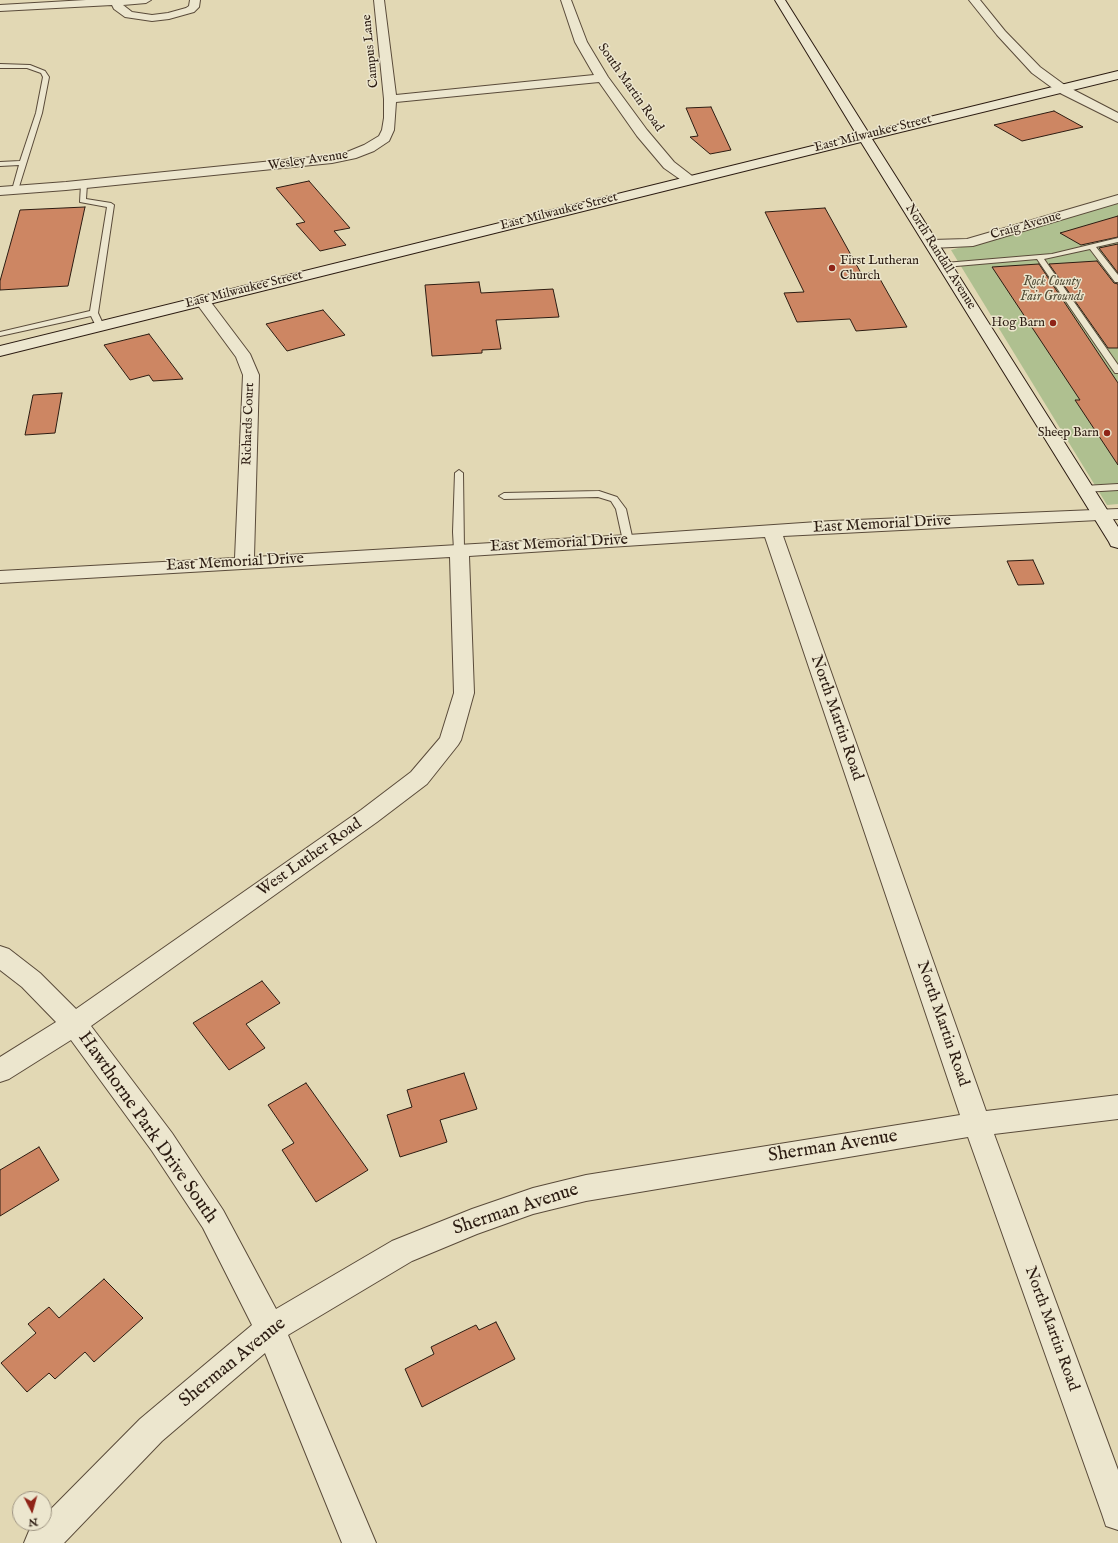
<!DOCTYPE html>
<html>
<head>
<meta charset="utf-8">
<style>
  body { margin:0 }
  #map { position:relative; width:1118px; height:1543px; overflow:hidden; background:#e2d8b4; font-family:"IM FELL English",serif }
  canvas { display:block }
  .north { position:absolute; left:12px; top:1491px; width:40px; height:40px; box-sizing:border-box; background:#ece6ce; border:1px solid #9f9583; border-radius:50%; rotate:174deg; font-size:11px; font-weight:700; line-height:16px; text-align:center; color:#2c1c12 }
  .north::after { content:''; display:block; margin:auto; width:14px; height:18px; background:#8f2418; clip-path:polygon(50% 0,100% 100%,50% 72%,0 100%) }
</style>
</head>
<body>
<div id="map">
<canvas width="1118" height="1543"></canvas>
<div class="north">N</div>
</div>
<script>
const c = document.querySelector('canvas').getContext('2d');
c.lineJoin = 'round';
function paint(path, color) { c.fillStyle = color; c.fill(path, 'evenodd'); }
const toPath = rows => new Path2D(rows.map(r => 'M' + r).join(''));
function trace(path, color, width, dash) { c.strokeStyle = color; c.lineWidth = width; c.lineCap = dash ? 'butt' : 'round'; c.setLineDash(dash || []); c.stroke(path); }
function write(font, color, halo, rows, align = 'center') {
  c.font = font + ' "IM FELL English",serif'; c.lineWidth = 3; c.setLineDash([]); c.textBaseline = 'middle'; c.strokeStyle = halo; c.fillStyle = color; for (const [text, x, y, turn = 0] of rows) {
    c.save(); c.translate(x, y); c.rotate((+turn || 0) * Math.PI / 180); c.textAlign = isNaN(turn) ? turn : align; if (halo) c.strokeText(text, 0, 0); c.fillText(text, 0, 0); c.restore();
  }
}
const green = toPath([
  [1118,203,1118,504,1107,505,951,250]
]);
const building = toPath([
  [711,107,731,150,710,154,690,137,698,136,686,108,711,107],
  [1054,111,1083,127,1022,141,994,125,1054,111],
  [309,181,350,228,334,231,346,245,320,251,296,224,305,222,276,188,309,181],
  [85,207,68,286,0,290,0,281,20,210,85,207],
  [825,208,861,273,876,272,907,327,856,331,850,319,797,322,784,293,804,292,765,212,825,208],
  [1118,216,1118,237,1081,245,1060,233,1118,216],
  [1118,244,1118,273,1099,248,1118,244],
  [1097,261,1114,283,1118,284,1118,348,1108,348,1049,264,1097,261],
  [1039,264,1118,383,1118,465,1075,400,1080,400,992,267,1039,264],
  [479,282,481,293,553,289,559,317,496,320,501,349,482,350,482,353,432,356,425,285,479,282],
  [323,310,345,335,287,351,266,324,323,310],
  [149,334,183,379,153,381,149,375,130,380,104,345,149,334],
  [62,393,55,433,25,435,33,395,62,393],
  [1033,560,1044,584,1018,585,1007,561,1033,560],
  [262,981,280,1003,246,1024,265,1048,229,1070,193,1023,262,981],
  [464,1073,477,1109,440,1120,447,1142,400,1157,387,1115,412,1107,407,1090,464,1073],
  [306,1083,368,1170,316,1202,282,1150,294,1143,268,1105,306,1083],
  [39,1147,59,1180,0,1216,0,1170,39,1147],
  [104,1279,143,1318,94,1362,85,1352,55,1379,49,1373,27,1392,1,1363,36,1333,28,1324,49,1307,59,1318,104,1279],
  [496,1322,515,1359,422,1407,405,1369,434,1354,431,1347,476,1325,479,1330,496,1322]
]);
const lane = toPath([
  [0,64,30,65,45,71,49,77,42,113,18,190,15,192,12,190,19,165,0,166,0,162,20,161,36,113,43,77,41,73,27,68,0,68,0,64],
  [84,182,87,184,86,199,111,203,114,205,98,313,104,326,100,328,97,328,91,316,0,336,0,332,90,311,107,207,80,202,81,184,84,182],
  [1118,238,1118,242,1096,247,1118,275,1118,282,1115,282,1090,249,1044,259,1118,365,1118,373,1115,373,1037,259,945,267,941,265,945,263,1052,254,1118,238],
  [459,470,463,473,464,550,459,553,454,550,453,532,455,473,459,470],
  [1118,484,1118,490,1084,492,1080,489,1084,486,1118,484],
  [599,491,617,497,626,509,633,541,631,543,625,543,623,541,616,509,611,501,598,497,504,499,499,496,504,493,599,491]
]);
const street = toPath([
  [86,0,151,0,146,3,123,5,132,12,152,15,168,13,186,8,189,6,190,0,200,0,199,7,194,12,169,19,152,21,125,17,114,9,112,5,0,11,0,5,86,0],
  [374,0,384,0,396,95,594,75,575,42,561,0,571,0,587,42,608,77,647,130,674,162,696,179,694,182,684,182,664,168,637,136,599,82,396,102,394,130,389,141,374,151,356,158,332,163,66,190,0,195,0,187,66,182,332,155,347,152,364,145,379,136,382,130,384,118,384,99,374,0],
  [969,0,980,0,1005,31,1040,67,1066,86,1118,113,1118,122,1058,92,1032,73,997,35,969,0],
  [1118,195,1118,203,973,246,932,248,927,247,925,244,927,241,932,240,967,239,1118,195],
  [202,295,207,297,250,354,259,375,254,557,628,535,832,521,1118,509,1118,519,783,536,986,1111,1118,1095,1118,1119,994,1134,1118,1470,1118,1530,1106,1526,1102,1514,968,1137,586,1201,533,1214,477,1234,412,1261,288,1335,376,1543,342,1543,265,1353,162,1441,64,1543,24,1543,29,1531,37,1523,44,1523,44,1516,140,1419,252,1325,203,1228,152,1151,71,1040,9,1079,0,1082,0,1057,56,1022,22,987,0,970,0,946,9,949,40,973,76,1009,361,810,411,772,440,738,454,693,450,557,0,583,0,571,235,558,243,375,236,357,194,300,197,297,202,295],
  [765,537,960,1115,586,1175,533,1188,472,1209,392,1241,276,1309,223,1210,172,1133,91,1026,377,822,427,784,458,745,461,740,474,693,469,556,765,537]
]);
const secondary = toPath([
  [775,0,785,0,868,132,1118,71,1118,79,872,139,1118,527,1118,548,1111,546,1109,542,861,142,0,356,0,346,857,135,775,0]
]);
const markers = [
  [832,268,4,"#8f2418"],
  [1053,323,4,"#8f2418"],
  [1107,433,4,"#8f2418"]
];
const farStreetnames = [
  ["Campus Lane",371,51,-96],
  ["South Martin Road",630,88,55],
  ["East Milwaukee Street",873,134,-14],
  ["Wesley Avenue",308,161,-8],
  ["East Milwaukee Street",559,212,-14],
  ["Craig Avenue",1026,226,-16],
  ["North Randall Avenue",940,257,58],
  ["East Milwaukee Street",244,290,-14],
  ["Richards Court",249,424,-88]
];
const farPoinames = [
  ["First Lutheran",840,261,"left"],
  ["Church",840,276,"left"],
  ["Hog Barn",1045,323],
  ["Sheep Barn",1099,433]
];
const farParknames = [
  ["Rock County",1052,282],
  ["Fair Grounds",1052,297]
];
const streetNames = [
  ["East Memorial Drive",882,525,-3],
  ["East Memorial Drive",559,544,-3],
  ["East Memorial Drive",235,563,-3],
  ["North Martin Road",836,718,71],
  ["West Luther Road",310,858,-35],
  ["North Martin Road",942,1024,71],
  ["North Martin Road",1051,1329,70]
];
const nearStreetnames = [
  ["Hawthorne Park Drive South",147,1128,55],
  ["Sherman Avenue",833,1147,-9],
  ["Sherman Avenue",516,1210,-18],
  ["Sherman Avenue",233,1363,-39]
];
paint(green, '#afc090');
paint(building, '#cd8663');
trace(building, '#2c1c12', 1);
trace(lane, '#5a4b3a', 2);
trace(street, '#5a4b3a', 2);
trace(secondary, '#2c1c12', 2);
paint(lane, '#ece6ce');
paint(street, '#ece6ce');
paint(secondary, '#ece6ce');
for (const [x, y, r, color] of markers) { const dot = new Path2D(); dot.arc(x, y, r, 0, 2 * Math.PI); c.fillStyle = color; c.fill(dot); trace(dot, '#ece6ce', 1.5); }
write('13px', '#2c1c12', '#ece6ce', farStreetnames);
write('13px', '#2c1c12', '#ece6ce', farPoinames, 'right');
write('italic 13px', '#534d38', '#ece6ce', farParknames);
write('16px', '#2c1c12', '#ece6ce', streetNames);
write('19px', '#2c1c12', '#ece6ce', nearStreetnames);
</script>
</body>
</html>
